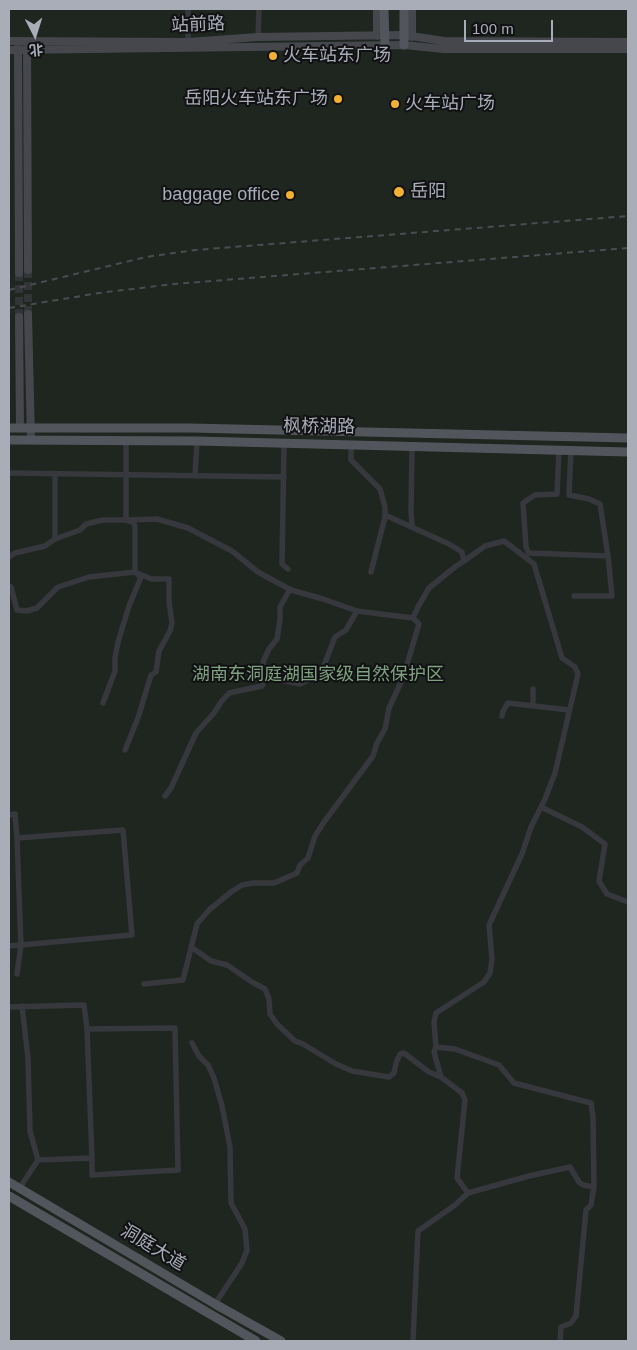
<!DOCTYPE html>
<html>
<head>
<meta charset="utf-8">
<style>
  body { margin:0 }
  #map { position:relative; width:637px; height:1350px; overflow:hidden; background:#161618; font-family:Arial,"Noto Sans SC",sans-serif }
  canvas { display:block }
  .frame { position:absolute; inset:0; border:10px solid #a8adb8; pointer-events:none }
  .north { position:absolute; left:10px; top:10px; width:50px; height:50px; -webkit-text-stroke:4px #111113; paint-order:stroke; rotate:175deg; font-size:14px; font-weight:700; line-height:20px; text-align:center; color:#a8adb8 }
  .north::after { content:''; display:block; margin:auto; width:18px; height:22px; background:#a8adb8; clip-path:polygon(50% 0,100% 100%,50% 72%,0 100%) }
  .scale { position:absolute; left:464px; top:20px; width:89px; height:22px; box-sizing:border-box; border:2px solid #a8adb8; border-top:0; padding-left:6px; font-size:15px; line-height:18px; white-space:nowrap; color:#a8adb8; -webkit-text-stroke:4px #111113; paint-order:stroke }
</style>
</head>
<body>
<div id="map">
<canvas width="637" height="1350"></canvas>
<div class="frame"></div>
<div class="north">北</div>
<div class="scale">100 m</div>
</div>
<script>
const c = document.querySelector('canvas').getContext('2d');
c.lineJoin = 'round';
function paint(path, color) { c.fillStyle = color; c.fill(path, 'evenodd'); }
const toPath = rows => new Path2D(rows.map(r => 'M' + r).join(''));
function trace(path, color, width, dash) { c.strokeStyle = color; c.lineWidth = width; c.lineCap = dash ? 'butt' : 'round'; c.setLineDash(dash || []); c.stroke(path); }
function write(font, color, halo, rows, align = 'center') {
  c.font = font + ' Arial,"Noto Sans SC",sans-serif'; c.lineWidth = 4; c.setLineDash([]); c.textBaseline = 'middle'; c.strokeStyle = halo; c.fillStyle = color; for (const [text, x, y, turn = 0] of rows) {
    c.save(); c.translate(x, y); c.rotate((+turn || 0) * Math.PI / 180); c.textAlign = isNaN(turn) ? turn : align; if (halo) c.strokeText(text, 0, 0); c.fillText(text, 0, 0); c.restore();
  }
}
const green = toPath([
  [9,9,628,9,628,1341,9,1341]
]);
const secondaryTunnel = toPath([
  [28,270,28,314],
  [19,317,19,273]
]);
const street = toPath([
  [188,9,188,42],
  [258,37,259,9],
  [126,440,126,520,157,519,188,528,232,551,258,572,291,590,323,599,357,611,413,618],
  [284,443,282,564,288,569],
  [351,445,351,460,380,489,385,507,385,517,371,572],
  [412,446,411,511,412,526],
  [559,450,557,494,535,495,523,503,526,547,529,553,608,556,600,504,589,499,569,495,571,450],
  [9,473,284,477],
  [195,476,197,441],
  [55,539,80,530,86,524,103,520,126,520,133,522,135,526,135,572,141,577,129,606,118,642,115,658,115,671,103,703],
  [9,557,15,553,45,546,55,539,55,474],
  [9,586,11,587,17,610,27,611,37,608,58,587,89,577,135,572,151,579,169,579,169,601,172,623,170,631,159,651,156,672,151,675,138,718,125,750],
  [574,596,612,596,608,556],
  [264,680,276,679,300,684,312,678,323,668,335,637,346,630,357,611],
  [533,689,533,706],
  [502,716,503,711,508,703,569,710],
  [165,796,171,788,196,733,214,713,221,702,229,693,262,686,264,682,265,670,263,662,269,649,277,639,280,620,280,607,290,589],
  [541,807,582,827,605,844,599,881,607,894,628,902],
  [9,815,15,814,17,838,123,830,132,935,9,946],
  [17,838,21,945,17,974],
  [191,947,211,961,227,965,252,982,265,989,269,999,270,1014,277,1024,295,1041,303,1044,336,1064,352,1071,389,1077,394,1073,396,1063,400,1054,404,1053,429,1072,441,1077],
  [144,984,183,980,197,924,209,910,231,892,242,885,253,883,274,883,297,873,300,865,308,858,315,836,324,822,373,756,377,743,385,729,389,708,403,678,419,624,413,618,418,607,429,588,455,567,464,561,462,552,449,544,385,515],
  [22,1006,28,1058,30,1131,38,1160],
  [9,1007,84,1005,87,1029,92,1158,38,1160,19,1189],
  [87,1029,175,1028,178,1170,92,1175,92,1158],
  [192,1043,199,1056,208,1065,214,1078,222,1106,230,1147,231,1203,245,1229,247,1250,242,1263,215,1304],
  [436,1047,434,1022,436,1013,484,982,490,973,492,959,489,925,522,854,531,827,545,799,555,773,578,674,575,667,562,658,534,564,504,541,485,546,464,561],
  [413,1341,418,1231,455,1205,468,1193],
  [560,1341,561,1327,571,1323,576,1316,586,1210,591,1205,594,1187,593,1117,591,1103,514,1083,499,1065,455,1049,436,1047,434,1052,441,1077,462,1093,465,1100,457,1178,468,1193,529,1176,570,1167,579,1182,583,1185,594,1187]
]);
const secondary = toPath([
  [377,9,377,36],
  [412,9,412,37],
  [9,41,188,42,258,37,404,35,444,41,628,42],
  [27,44,28,270],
  [18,45,19,273],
  [9,50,404,45,444,49,628,49],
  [28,314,31,439],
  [19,317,20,428]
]);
const primary = toPath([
  [384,9,385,45],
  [404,9,404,45],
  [9,428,190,428,628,438],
  [9,440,197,441,628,452],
  [9,1182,215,1304,281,1341],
  [9,1196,256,1341]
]);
const rail = toPath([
  [9,290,146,257,195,250,628,216],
  [9,308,99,293,174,284,628,248]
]);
const markers = [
  [273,56,5,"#f2b134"],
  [338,99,5,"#f2b134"],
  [395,104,5,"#f2b134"],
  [399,192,6,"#f2b134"],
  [290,195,5,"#f2b134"]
];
const streetNames = [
  ["站前路",198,25,-2],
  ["枫桥湖路",319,427,1],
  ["洞庭大道",153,1248,31]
];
const poiNames = [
  ["火车站东广场",283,56],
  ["岳阳火车站东广场",328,99,"right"],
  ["火车站广场",405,104],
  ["岳阳",410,192],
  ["baggage office",280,195,"right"]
];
const parkNames = [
  ["湖南东洞庭湖国家级自然保护区",318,675]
];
paint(green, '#1e261f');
trace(secondaryTunnel, '#333438', 8, [8, 4]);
trace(street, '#37383d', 5.5);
trace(secondary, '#45474d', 8);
trace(primary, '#53555c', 9);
trace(rail, '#4a4c52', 2, [6, 5]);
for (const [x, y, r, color] of markers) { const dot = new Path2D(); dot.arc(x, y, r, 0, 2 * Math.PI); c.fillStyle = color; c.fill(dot); trace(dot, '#111113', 2); }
write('18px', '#a8adb8', '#111113', streetNames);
write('18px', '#a8adb8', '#111113', poiNames, 'left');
write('18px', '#7fa381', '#111113', parkNames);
</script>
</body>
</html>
